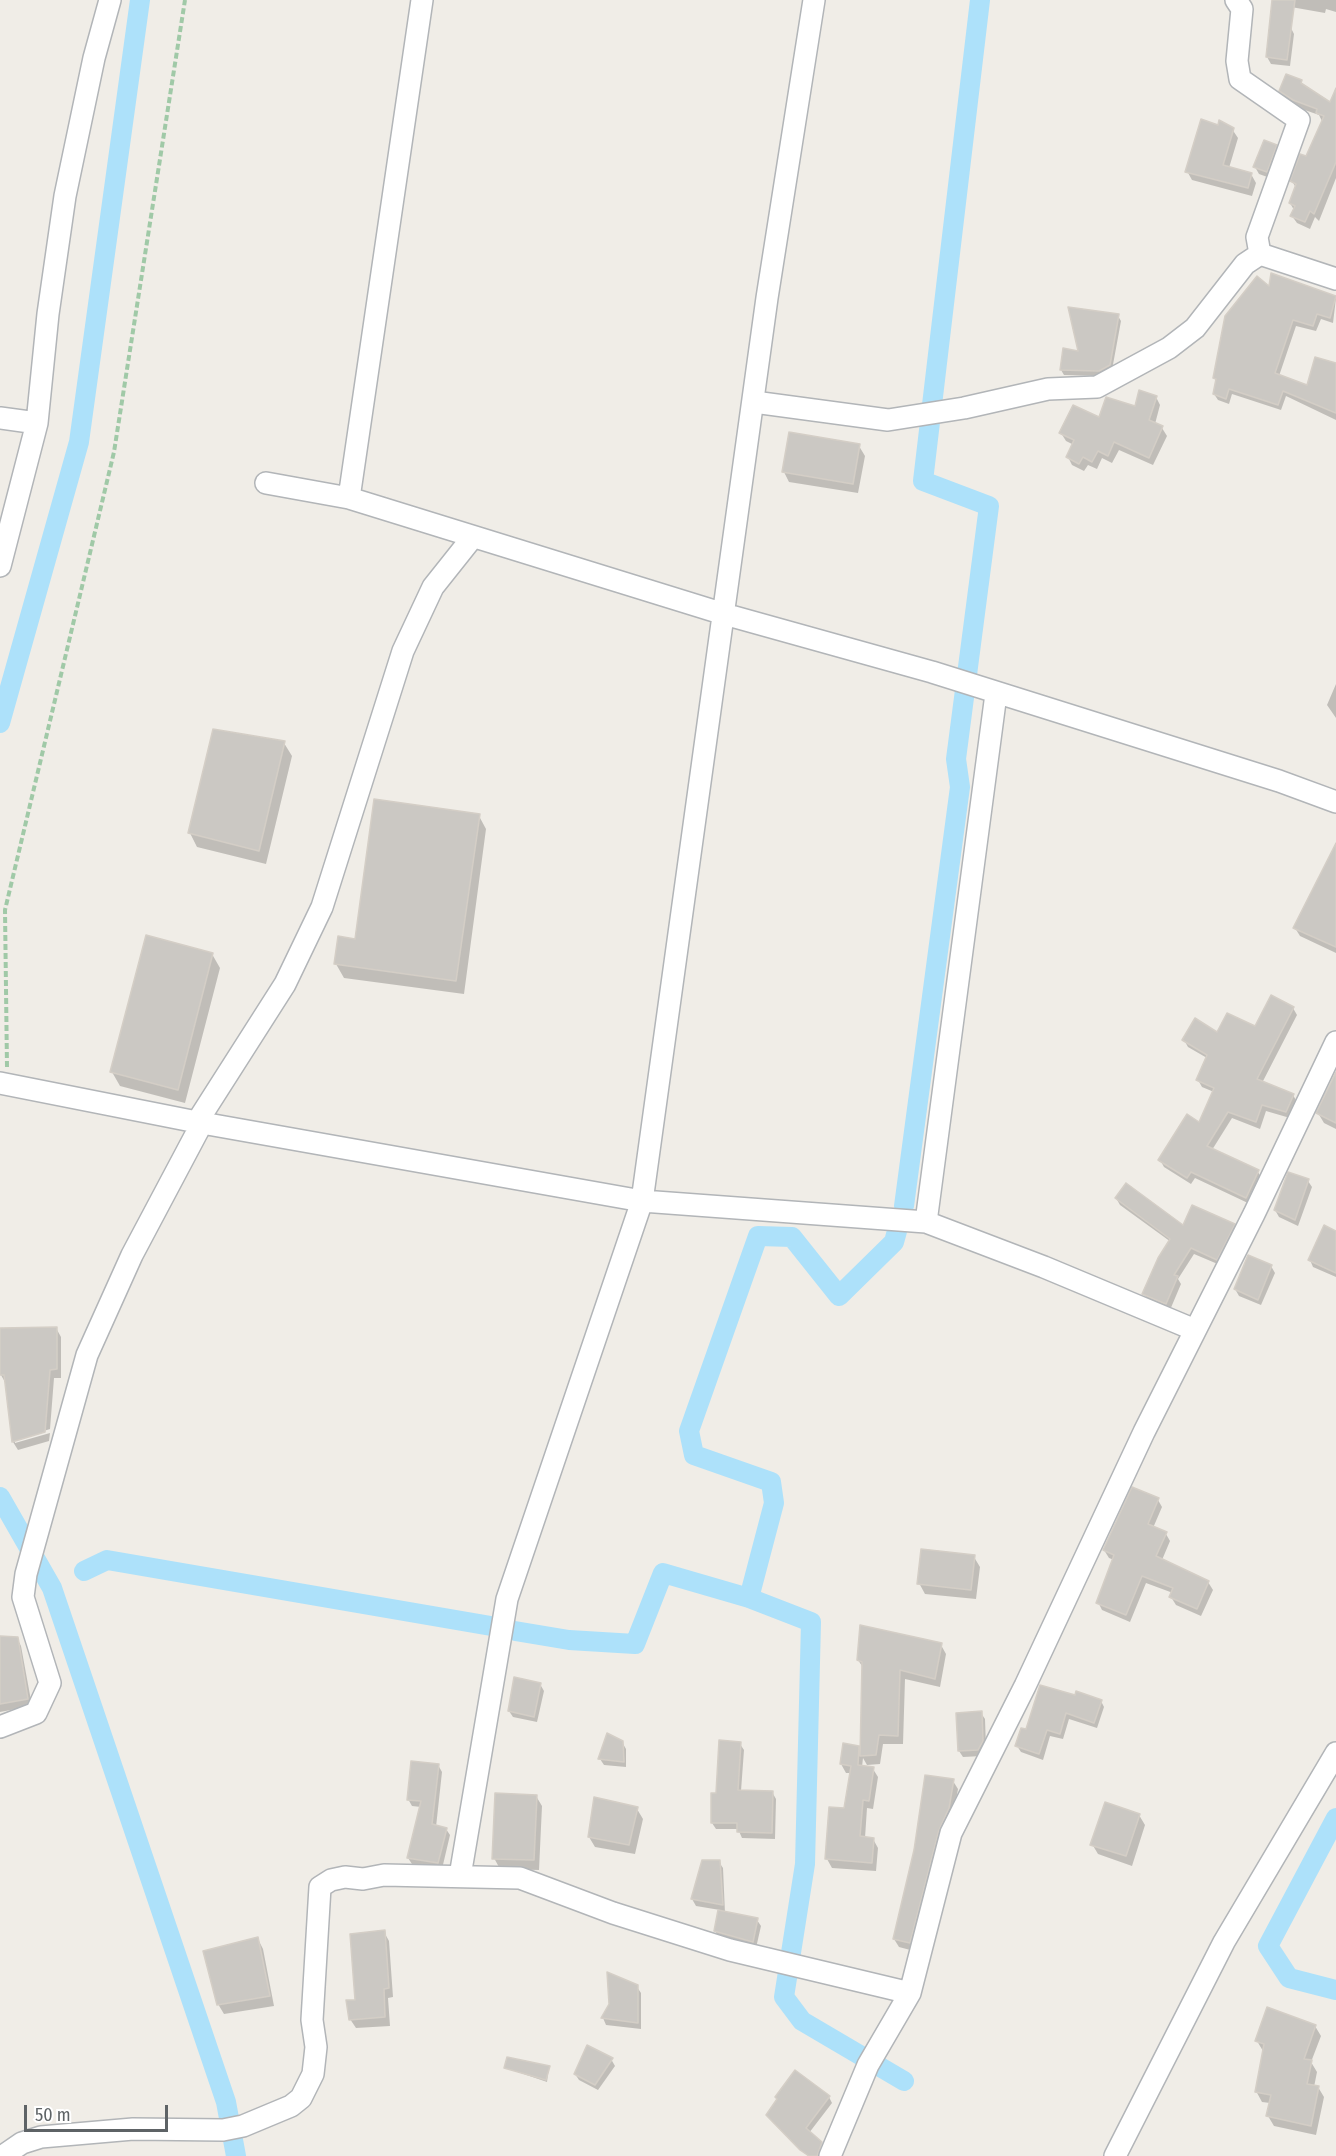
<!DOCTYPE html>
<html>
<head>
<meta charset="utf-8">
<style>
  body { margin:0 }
  #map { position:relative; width:1336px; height:2156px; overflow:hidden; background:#f0ede7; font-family:"Fira Sans Condensed",sans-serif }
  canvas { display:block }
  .scale { position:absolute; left:24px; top:2105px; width:144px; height:27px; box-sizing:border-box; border:3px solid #5e6366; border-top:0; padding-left:8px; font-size:18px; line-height:21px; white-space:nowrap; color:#5e6366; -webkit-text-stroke:4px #fff; paint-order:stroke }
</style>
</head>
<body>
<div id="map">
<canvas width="1336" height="2156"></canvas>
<div class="scale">50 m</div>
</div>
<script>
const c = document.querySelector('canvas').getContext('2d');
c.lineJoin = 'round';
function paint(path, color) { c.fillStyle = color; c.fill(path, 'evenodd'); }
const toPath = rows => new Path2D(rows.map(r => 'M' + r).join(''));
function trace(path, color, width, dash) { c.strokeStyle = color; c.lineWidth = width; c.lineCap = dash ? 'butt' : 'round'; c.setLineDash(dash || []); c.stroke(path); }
const shadow = toPath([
  [1287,0,1336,0,1336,12,1326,9,1325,13,1291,7],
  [1291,28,1294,34,1290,66,1271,64,1267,57],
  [1301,81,1304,87,1328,103,1333,97,1336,99,1336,178,1319,221,1315,217,1310,229,1297,223,1292,216,1294,210,1290,203,1296,188,1292,181,1307,158,1322,121,1319,115,1299,108,1286,99,1281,91],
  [1232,129,1238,138,1229,168,1251,174,1256,183,1252,196,1192,180,1187,171],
  [1276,146,1279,152,1270,178,1259,174,1255,167],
  [1273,275,1336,298,1333,323,1321,319,1316,331,1296,326,1279,376,1308,387,1336,365,1336,420,1286,396,1281,410,1232,394,1229,404,1218,400,1214,394,1217,382,1214,378,1270,289],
  [1118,316,1121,321,1112,370,1102,376,1064,375,1061,370,1065,350,1080,352],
  [1156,397,1160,405,1155,424,1162,428,1167,436,1153,465,1119,450,1112,463,1102,458,1097,469,1088,465,1084,471,1072,465,1068,457,1074,445,1066,441,1061,433,1135,408],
  [859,446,865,456,858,493,789,482,784,472],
  [1336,684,1336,718,1327,705],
  [284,743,292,756,266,864,197,847,190,833],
  [479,816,486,829,464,994,344,978,336,964],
  [1336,861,1336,953,1300,936,1295,928],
  [212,954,220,968,185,1103,120,1086,112,1072],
  [1293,1008,1297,1015,1262,1083,1293,1095,1297,1102,1290,1118,1266,1111,1260,1129,1232,1118,1212,1150,1258,1172,1262,1179,1250,1204,1195,1178,1191,1184,1164,1167,1160,1160,1200,1124,1214,1092,1202,1087,1198,1080,1207,1058,1188,1047,1184,1040,1255,1028],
  [1336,1075,1336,1129,1324,1123,1318,1113],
  [1308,1181,1312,1187,1298,1226,1279,1217,1275,1210],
  [1116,1198,1184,1228,1234,1225,1237,1231,1220,1265,1194,1254,1178,1279,1181,1284,1170,1310,1148,1300,1144,1294,1171,1242,1120,1205],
  [1336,1232,1336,1277,1313,1267,1310,1260],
  [1271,1266,1275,1273,1261,1305,1239,1296,1235,1289],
  [56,1328,61,1337,61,1378,54,1378,50,1429,15,1440,15,1443,50,1433,49,1441,18,1450,13,1442,6,1384,1,1375],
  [1158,1500,1162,1507,1153,1528,1166,1534,1170,1541,1162,1560,1208,1582,1213,1590,1201,1616,1176,1605,1171,1597,1173,1593,1146,1583,1130,1622,1102,1610,1098,1602,1114,1560,1109,1558,1104,1550],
  [974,1557,980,1567,976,1599,925,1594,919,1583],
  [0,1638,17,1638,21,1646,32,1706,0,1712],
  [941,1645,946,1654,940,1687,905,1679,903,1744,883,1744,880,1764,867,1765,863,1758,862,1767,873,1769,878,1777,873,1809,867,1808,865,1838,873,1839,878,1848,876,1871,832,1868,827,1859,845,1810,851,1773,846,1773,841,1764,858,1747,862,1754,864,1669,858,1660],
  [540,1684,544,1691,537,1722,513,1717,509,1711],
  [1041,1687,1101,1701,1104,1707,1097,1728,1069,1719,1063,1739,1050,1736,1043,1760,1021,1752,1017,1746,1027,1731],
  [981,1713,985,1719,986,1748,982,1756,963,1757,959,1751],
  [622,1742,626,1749,626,1767,604,1765,600,1759],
  [740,1744,744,1750,741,1791,772,1792,776,1799,775,1839,742,1838,738,1829,716,1829,712,1823,717,1795],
  [438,1765,442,1772,436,1827,446,1829,450,1835,442,1869,412,1864,408,1858,421,1807,412,1806,408,1799],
  [953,1781,958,1789,953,1817,914,1951,899,1947,894,1939],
  [536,1796,542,1806,539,1870,500,1869,494,1858],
  [637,1809,643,1819,635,1854,595,1847,589,1837],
  [1139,1815,1145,1825,1132,1866,1098,1854,1092,1844],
  [719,1862,723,1868,725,1913,757,1920,761,1926,756,1948,719,1938,715,1931,720,1910,696,1906,692,1899],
  [384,1932,389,1941,393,1997,388,1998,390,2026,356,2028,350,2019],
  [258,1939,263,1949,274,2006,224,2014,218,2004],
  [637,1987,641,1993,641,2029,606,2025,603,2018,611,2004],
  [1315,2026,1321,2036,1311,2062,1317,2072,1314,2087,1318,2087,1324,2097,1316,2135,1274,2126,1268,2116,1270,2103,1262,2102,1256,2091,1263,2051,1257,2041],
  [611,2059,615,2066,598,2090,579,2080,575,2074],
  [549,2067,547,2082,506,2068],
  [829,2097,832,2103,809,2133,814,2156,808,2156,768,2115]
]);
const canal = toPath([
  [0,723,79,442,140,0],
  [904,1206,960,787,956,759,989,506,923,481,980,0],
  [0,1497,52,1588,226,2102,236,2156],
  [84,1571,107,1560,491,1626],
  [749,1598,774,1503,771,1482,694,1455,689,1431,758,1236,792,1237,839,1296,894,1242,897,1231],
  [515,1631,569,1640,635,1644,663,1573,749,1598,811,1622,805,1864,784,1997,802,2021,904,2081],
  [1336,1818,1268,1946,1289,1978,1336,1990]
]);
const building = toPath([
  [1272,0,1295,0,1287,60,1266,57,1272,0],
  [1286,74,1302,80,1301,83,1330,102,1336,88,1336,162,1314,214,1310,211,1305,222,1290,216,1295,206,1289,203,1296,184,1290,181,1300,154,1306,156,1324,116,1316,113,1317,109,1293,100,1279,91,1286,74],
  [1201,119,1218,125,1219,120,1234,128,1223,165,1252,173,1248,188,1185,172,1201,119],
  [1264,140,1277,145,1267,172,1253,167,1264,140],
  [1271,273,1336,296,1330,318,1317,314,1313,326,1293,320,1275,373,1307,385,1315,357,1336,363,1336,413,1283,391,1278,405,1229,389,1226,399,1213,394,1216,379,1213,378,1225,316,1257,276,1269,286,1271,273],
  [1068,307,1119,314,1110,365,1099,371,1060,370,1063,348,1078,351,1068,307],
  [1139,390,1157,396,1149,420,1163,426,1149,458,1114,442,1108,456,1098,451,1092,462,1083,457,1079,464,1066,457,1074,440,1059,433,1073,405,1099,417,1106,397,1135,406,1139,390],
  [789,432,860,444,853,484,782,472,789,432],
  [213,729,285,741,259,851,188,833,213,729],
  [374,799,480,814,456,981,334,964,338,936,355,939,374,799],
  [1336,843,1336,947,1293,928,1336,843],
  [146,935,213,953,178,1090,110,1072,146,935],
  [1271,995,1294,1007,1257,1079,1294,1094,1286,1112,1262,1105,1256,1122,1228,1112,1207,1146,1259,1170,1246,1198,1191,1172,1187,1178,1158,1160,1187,1114,1199,1122,1214,1088,1196,1080,1207,1055,1182,1040,1195,1018,1217,1032,1227,1013,1255,1026,1271,995],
  [1336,1072,1336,1123,1316,1113,1336,1072],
  [1288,1172,1309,1179,1295,1220,1274,1210,1288,1172],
  [1126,1183,1183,1225,1192,1205,1235,1224,1217,1260,1191,1248,1174,1275,1178,1276,1166,1304,1142,1294,1158,1258,1170,1239,1115,1198,1126,1183],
  [1324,1225,1336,1231,1336,1273,1308,1260,1324,1225],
  [1248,1255,1272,1265,1258,1300,1234,1289,1248,1255],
  [57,1327,57,1369,50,1370,45,1432,12,1442,4,1375,0,1375,0,1328,57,1327],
  [1132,1487,1159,1498,1148,1524,1167,1532,1156,1556,1209,1581,1197,1609,1169,1597,1173,1588,1142,1576,1126,1615,1096,1603,1114,1555,1103,1550,1132,1487],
  [921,1549,975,1555,971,1590,917,1584,921,1549],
  [860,1625,942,1643,935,1679,900,1670,898,1736,879,1735,876,1755,860,1756,862,1662,857,1660,860,1625],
  [0,1636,18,1637,28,1699,0,1704,0,1636],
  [514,1677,541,1683,534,1717,508,1711,514,1677],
  [1040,1685,1075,1695,1076,1691,1102,1700,1094,1723,1066,1713,1060,1734,1047,1730,1039,1754,1015,1746,1021,1728,1026,1729,1040,1685],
  [982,1711,983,1741,978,1750,958,1751,956,1713,982,1711],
  [607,1733,623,1741,624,1762,598,1759,607,1733],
  [719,1740,741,1742,738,1790,773,1791,772,1833,737,1832,737,1823,711,1823,711,1793,716,1793,719,1740],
  [843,1743,859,1746,858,1765,874,1767,869,1801,863,1800,860,1836,874,1838,872,1863,825,1859,829,1807,844,1808,851,1766,840,1764,843,1743],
  [411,1761,439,1764,432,1824,447,1828,438,1863,407,1858,421,1801,407,1800,411,1761],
  [925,1775,954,1779,949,1808,939,1830,910,1943,893,1939,914,1850,925,1775],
  [495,1793,537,1795,534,1860,492,1859,495,1793],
  [594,1797,638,1807,629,1845,588,1837,594,1797],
  [1105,1802,1140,1814,1126,1856,1090,1845,1105,1802],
  [702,1860,720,1860,723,1905,691,1899,702,1860],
  [718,1910,758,1918,753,1942,714,1931,718,1910],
  [385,1930,389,1988,384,1989,385,2017,349,2020,346,2000,355,2000,350,1934,385,1930],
  [258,1937,270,1996,217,2005,203,1951,258,1937],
  [607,1972,638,1985,638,2023,601,2018,609,2004,607,1972],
  [1267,2007,1316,2025,1304,2059,1312,2060,1307,2084,1319,2086,1311,2126,1266,2116,1271,2095,1255,2092,1264,2044,1255,2041,1267,2007],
  [587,2045,613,2058,595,2085,574,2074,587,2045],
  [507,2057,550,2066,546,2080,504,2068,507,2057],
  [795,2070,830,2096,806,2128,822,2142,817,2156,809,2156,800,2150,766,2115,777,2099,775,2097,795,2070]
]);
const path = toPath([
  [7,1067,5,910,114,452,185,0]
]);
const minor = toPath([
  [1236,0,1242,9,1237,61,1240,79,1299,120,1257,237,1260,254],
  [1260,254,1336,279],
  [754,402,888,420,964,408,1048,389,1097,387,1169,348,1195,328,1245,264,1260,254],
  [0,418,37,423],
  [266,483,349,498,724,614,932,672,1279,781,1336,802],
  [349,498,422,0],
  [0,566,37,423,48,314,65,196,94,58,110,0],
  [0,1083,202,1123,642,1201,926,1222,1044,1267,1195,1330],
  [197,1122,285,984,322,907,403,651,433,587,472,538],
  [926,1222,996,694],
  [0,1727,36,1713,50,1683,23,1597,26,1574,87,1355,132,1255,202,1123],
  [460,1876,507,1599,642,1201,767,298,814,0],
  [3,2156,22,2143,41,2137,133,2129,223,2130,243,2126,291,2106,301,2098,313,2074,316,2047,312,2020,320,1887,331,1880,345,1877,363,1879,384,1875,520,1878,613,1913,730,1950,910,1993],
  [830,2156,868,2065,910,1993,951,1833,1025,1686,1144,1432,1254,1214,1336,1042],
  [1115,2156,1224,1942,1336,1753]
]);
paint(shadow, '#0003');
trace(canal, '#ade1fa', 20);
paint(building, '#cbc8c3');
trace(building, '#d4cec6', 1.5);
trace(minor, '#b2b5b8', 24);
trace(path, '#a0c9a7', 4, [6, 3]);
trace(minor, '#fff', 21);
</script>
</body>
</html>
